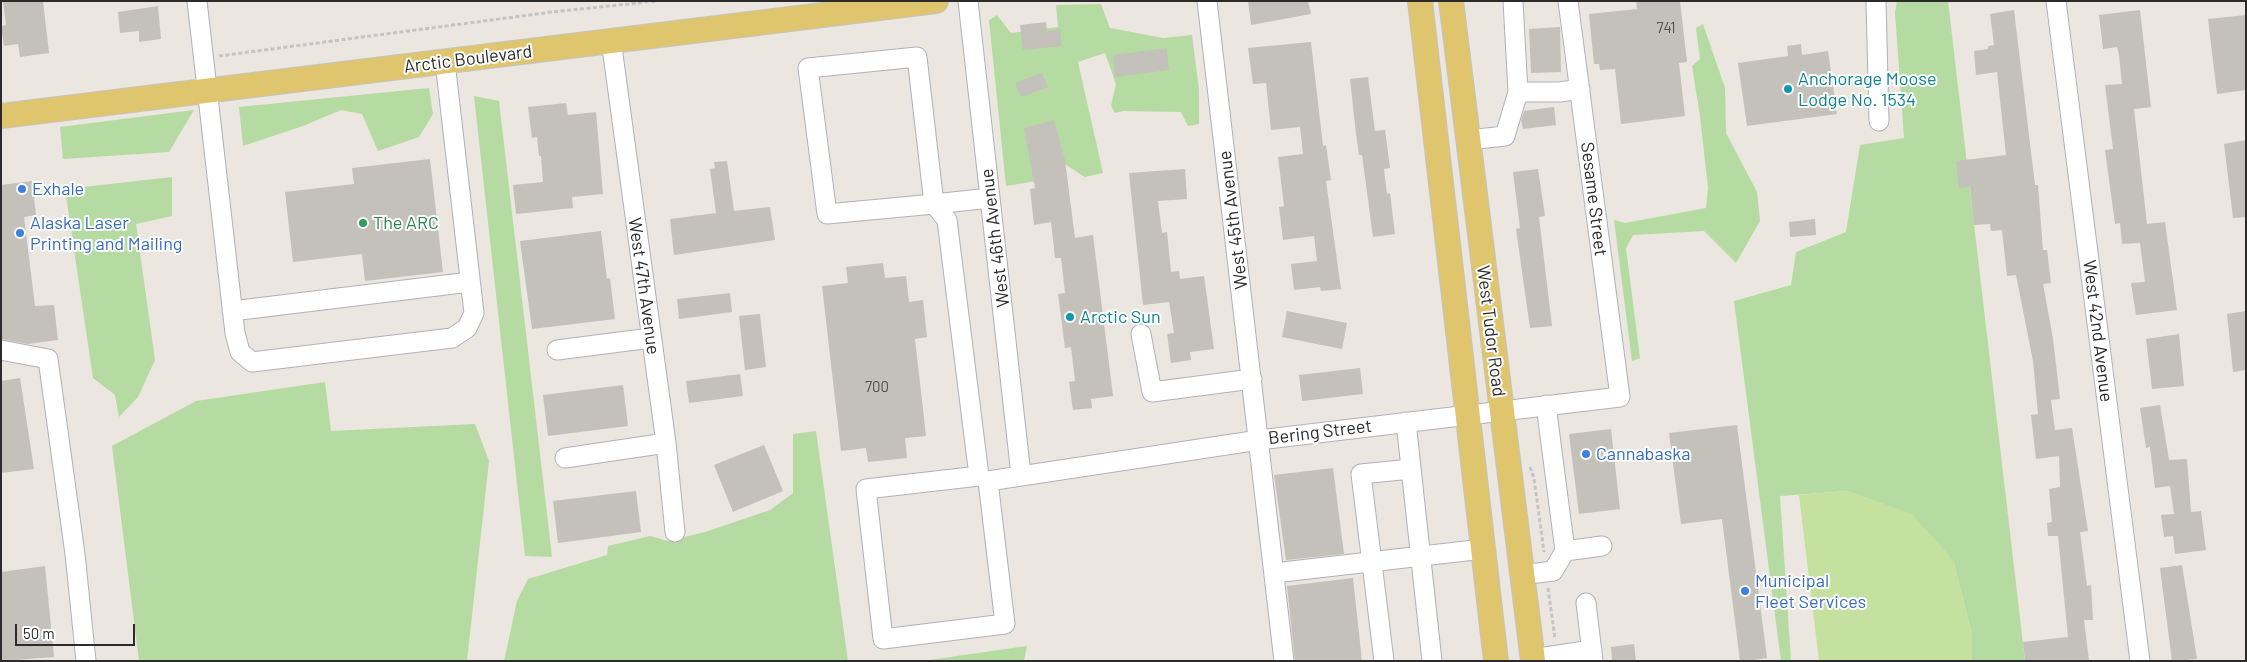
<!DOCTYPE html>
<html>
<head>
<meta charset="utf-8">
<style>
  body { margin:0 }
  #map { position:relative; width:2247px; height:662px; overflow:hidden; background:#ebe6df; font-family:Barlow,sans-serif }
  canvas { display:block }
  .frame { position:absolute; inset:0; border:2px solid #2b2b2b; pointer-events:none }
  .scale { position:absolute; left:15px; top:624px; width:120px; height:22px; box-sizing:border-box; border:2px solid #2b2b2b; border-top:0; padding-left:6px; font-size:15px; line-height:18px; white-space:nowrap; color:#2b2b2b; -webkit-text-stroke:4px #fff; paint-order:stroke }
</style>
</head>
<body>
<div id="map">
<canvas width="2247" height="662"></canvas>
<div class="frame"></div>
<div class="scale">50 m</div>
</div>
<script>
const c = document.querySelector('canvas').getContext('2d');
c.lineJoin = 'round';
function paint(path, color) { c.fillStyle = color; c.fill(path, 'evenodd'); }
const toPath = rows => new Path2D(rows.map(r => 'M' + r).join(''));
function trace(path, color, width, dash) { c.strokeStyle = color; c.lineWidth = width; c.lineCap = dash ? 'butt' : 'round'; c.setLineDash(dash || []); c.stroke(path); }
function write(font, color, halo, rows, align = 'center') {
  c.font = font + ' Barlow,sans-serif'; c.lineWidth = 4; c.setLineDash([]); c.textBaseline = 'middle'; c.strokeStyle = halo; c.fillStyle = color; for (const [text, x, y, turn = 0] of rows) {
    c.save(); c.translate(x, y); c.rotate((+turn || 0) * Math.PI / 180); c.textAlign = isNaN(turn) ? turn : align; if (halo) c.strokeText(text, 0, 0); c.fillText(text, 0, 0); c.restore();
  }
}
const green = toPath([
  [1897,1,1948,1,2025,661,1972,661,1972,635,1953,560,1848,491,1780,496,1791,661,1781,661,1734,301,1791,285,1796,252,1846,232,1860,145,1904,138,1895,13],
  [1101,4,1110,28,1163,38,1192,35,1199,90,1199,124,1188,126,1181,112,1123,111,1115,113,1111,106,1116,84,1105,53,1078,62,1103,173,1085,177,1066,165,1056,167,1055,178,1006,186,989,20,997,15,1011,33,1058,27,1056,5],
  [1703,24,1725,88,1726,133,1757,192,1760,221,1736,263,1704,231,1633,235,1626,248,1640,358,1632,361,1614,220,1625,223,1706,208,1708,188,1700,116,1692,66,1700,59,1696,28],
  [429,88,433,114,419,137,378,151,362,114,341,110,303,126,243,146,239,107],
  [474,96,499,101,552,557,525,556],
  [194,110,169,152,63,159,60,127],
  [172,177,172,216,136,224,155,360,138,397,119,417,115,395,93,378,65,189],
  [325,382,331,431,475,424,489,461,467,661,139,661,112,446,196,401],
  [816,431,848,661,504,661,517,601,528,579,607,555,608,546,650,536,668,541,705,532,770,510,793,493,793,434],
  [1027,646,1024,661,922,661]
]);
const pitch = toPath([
  [1848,491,1912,514,1953,560,1972,635,1972,661,1819,661,1799,495]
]);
const building = toPath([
  [3,1,43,1,49,53,20,57,18,44,4,46,1,26,6,25],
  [1248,1,1308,1,1311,14,1251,25],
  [1636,1,1680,1,1687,62,1679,63,1685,116,1621,124,1615,69,1600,70,1599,64,1594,64,1589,14,1637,9],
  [158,6,161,39,139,42,139,31,120,33,118,12],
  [2014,10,2035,185,2038,185,2043,250,2047,250,2051,283,2043,284,2053,339,2060,399,2051,400,2055,430,2072,428,2088,531,2080,532,2087,586,2091,585,2093,620,2084,620,2089,661,2025,661,2023,642,2068,637,2058,536,2048,536,2047,523,2052,522,2049,489,2060,487,2059,456,2036,459,2031,415,2038,414,2033,361,2016,275,2007,276,2002,230,1991,231,1990,224,1974,225,1970,187,1959,188,1956,161,2006,155,1997,72,1976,75,1974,51,1988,49,1988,46,1994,45,1990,14],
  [2140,10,2151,107,2134,109,2147,224,2165,222,2177,310,2136,315,2131,283,2145,282,2140,243,2122,244,2120,223,2115,224,2105,150,2113,149,2105,85,2122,84,2119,55,2117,47,2103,49,2099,15],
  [2246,15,2246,90,2217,94,2208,19],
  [1046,22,1047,31,1060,29,1062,46,1023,50,1020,25],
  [1560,27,1561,72,1531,73,1529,29],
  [1311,42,1323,146,1326,145,1331,180,1326,181,1341,289,1321,291,1320,287,1294,290,1291,264,1317,261,1314,236,1283,240,1279,207,1284,206,1278,157,1303,154,1300,127,1271,130,1266,83,1253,84,1248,48],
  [1801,44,1802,55,1828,51,1837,114,1747,126,1738,63,1788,56,1787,46],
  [1167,48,1169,70,1115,77,1113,55],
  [1042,73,1048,87,1021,97,1015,83],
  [1368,77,1375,131,1385,130,1390,168,1384,169,1387,194,1390,193,1395,234,1373,237,1362,155,1359,155,1356,134,1350,79],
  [566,103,568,115,596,112,603,194,572,197,573,208,516,214,513,185,543,182,541,156,539,156,537,137,532,138,528,107],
  [1554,107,1556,125,1523,129,1521,120,1524,111],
  [1054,120,1065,160,1075,238,1093,235,1113,396,1091,399,1092,408,1073,410,1069,382,1075,381,1071,347,1065,348,1058,294,1065,293,1061,258,1055,258,1051,222,1034,225,1030,189,1035,188,1024,128],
  [2246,140,2246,217,2233,218,2224,144],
  [430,159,443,272,365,281,362,254,293,262,285,192,354,184,352,168],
  [727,161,734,211,770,207,775,240,674,255,670,219,716,213,710,169,715,168,714,162],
  [1185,169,1187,199,1158,201,1162,233,1167,232,1171,272,1179,271,1180,279,1204,276,1214,349,1190,352,1191,360,1171,363,1167,334,1174,333,1169,302,1143,305,1129,173],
  [1538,169,1545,216,1539,217,1552,326,1530,328,1516,229,1520,228,1513,172],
  [32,181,36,215,24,217,35,306,54,305,58,340,28,344,1,339,1,185],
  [1815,219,1816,235,1790,237,1789,222],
  [601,231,607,279,610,278,615,319,532,329,520,241],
  [883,263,885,278,906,276,909,302,923,300,927,337,915,339,926,436,905,438,907,458,868,462,866,448,841,451,822,286,848,283,846,267],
  [730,293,732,312,679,319,677,299],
  [1287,311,1347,323,1342,349,1282,337],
  [2246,311,2246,370,2233,372,2227,314],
  [760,314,766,367,745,370,739,316],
  [2179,334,2184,386,2152,389,2146,339],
  [1360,368,1363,394,1302,401,1299,375],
  [740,374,743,396,689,403,686,381],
  [20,378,34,469,1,473,1,381],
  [623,385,628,426,548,436,543,395],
  [2160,405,2169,460,2187,459,2191,512,2201,511,2206,550,2175,554,2173,536,2164,537,2161,515,2174,514,2170,486,2155,488,2150,447,2146,448,2140,408],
  [1737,425,1767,658,1745,661,1740,661,1722,519,1681,524,1669,433],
  [1611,429,1620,509,1579,514,1569,434],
  [764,445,783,491,733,512,714,465],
  [1333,468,1344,554,1286,560,1274,475],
  [636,491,641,532,558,543,553,501],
  [2182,565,2197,659,2172,661,2160,568],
  [45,566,54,657,1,661,1,572],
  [1353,578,1362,661,1295,661,1287,586],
  [1634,644,1636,661,1612,661,1611,647]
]);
const path = toPath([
  [219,56,552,12,657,1],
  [1530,467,1534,478,1544,552],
  [1548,588,1555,639]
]);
const minor = toPath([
  [197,1,235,333,240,352,252,362,452,338,467,328,474,313,445,62],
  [968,1,1021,475],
  [1207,1,1284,661],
  [1876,1,1879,121],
  [2056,1,2140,661],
  [611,40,666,443,675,532],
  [1518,92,1560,92,1580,89],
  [1468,140,1505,136,1518,92,1513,1],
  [990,198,934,204,827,214,808,68,917,57,934,204,947,220,979,476,866,489,883,639,1005,624,988,481,1259,440,1620,397,1568,1],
  [232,311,470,282],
  [1141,334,1152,392,1252,379],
  [1,350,48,359,75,554,86,661],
  [557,350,651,338],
  [1406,422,1432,661],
  [565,458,666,443],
  [1565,551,1602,546],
  [1274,573,1483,549],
  [1522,575,1553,571,1565,551,1546,405],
  [1586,603,1593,661],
  [1532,659,1592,650],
  [1384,661,1361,474,1411,469]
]);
const major = toPath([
  [1420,1,1496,661],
  [1451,1,1533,661],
  [1,116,936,1]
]);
const markers = [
  [1788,89,5,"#0f9aa8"],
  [22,189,5,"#3f7fe0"],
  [363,223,5,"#2e9e5b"],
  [20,233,5,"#3f7fe0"],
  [1070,317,5,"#0f9aa8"],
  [1586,454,5,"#3f7fe0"],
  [1745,591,5,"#3f7fe0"]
];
const numberNames = [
  ["741",1666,28],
  ["700",877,387]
];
const streetNames = [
  ["Arctic Boulevard",468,59,-7],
  ["Sesame Street",1594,199,83],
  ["West 45th Avenue",1233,220,-97],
  ["West 46th Avenue",995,238,-97],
  ["West 47th Avenue",644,286,82],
  ["West Tudor Road",1491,331,83],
  ["West 42nd Avenue",2098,331,83],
  ["Bering Street",1320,432,-7]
];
const cultureNames = [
  ["Anchorage Moose",1798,79],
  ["Lodge No. 1534",1798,100],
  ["Arctic Sun",1080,317]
];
const shopNames = [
  ["Exhale",32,189],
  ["Alaska Laser",30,223],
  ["Printing and Mailing",30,244],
  ["Cannabaska",1596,454],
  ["Municipal",1755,581],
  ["Fleet Services",1755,602]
];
const leisureNames = [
  ["The ARC",373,223]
];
paint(green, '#b5dba2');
paint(pitch, '#c5e19f');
paint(building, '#c4c0ba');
trace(minor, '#afb1ba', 21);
trace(major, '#c4c4c4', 26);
trace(path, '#c4c4c4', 3, [4, 2.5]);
trace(minor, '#fff', 19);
trace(major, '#e0c56f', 24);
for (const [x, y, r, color] of markers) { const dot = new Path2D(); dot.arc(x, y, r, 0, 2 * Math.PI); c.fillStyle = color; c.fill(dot); trace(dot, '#fff', 2); }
write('15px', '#51504f', null, numberNames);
write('18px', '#2b2b2b', '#fff', streetNames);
write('18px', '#0d838f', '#fff', cultureNames, 'left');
write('18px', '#366cbe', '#fff', shopNames, 'left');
write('18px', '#27864d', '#fff', leisureNames, 'left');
</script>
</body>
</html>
